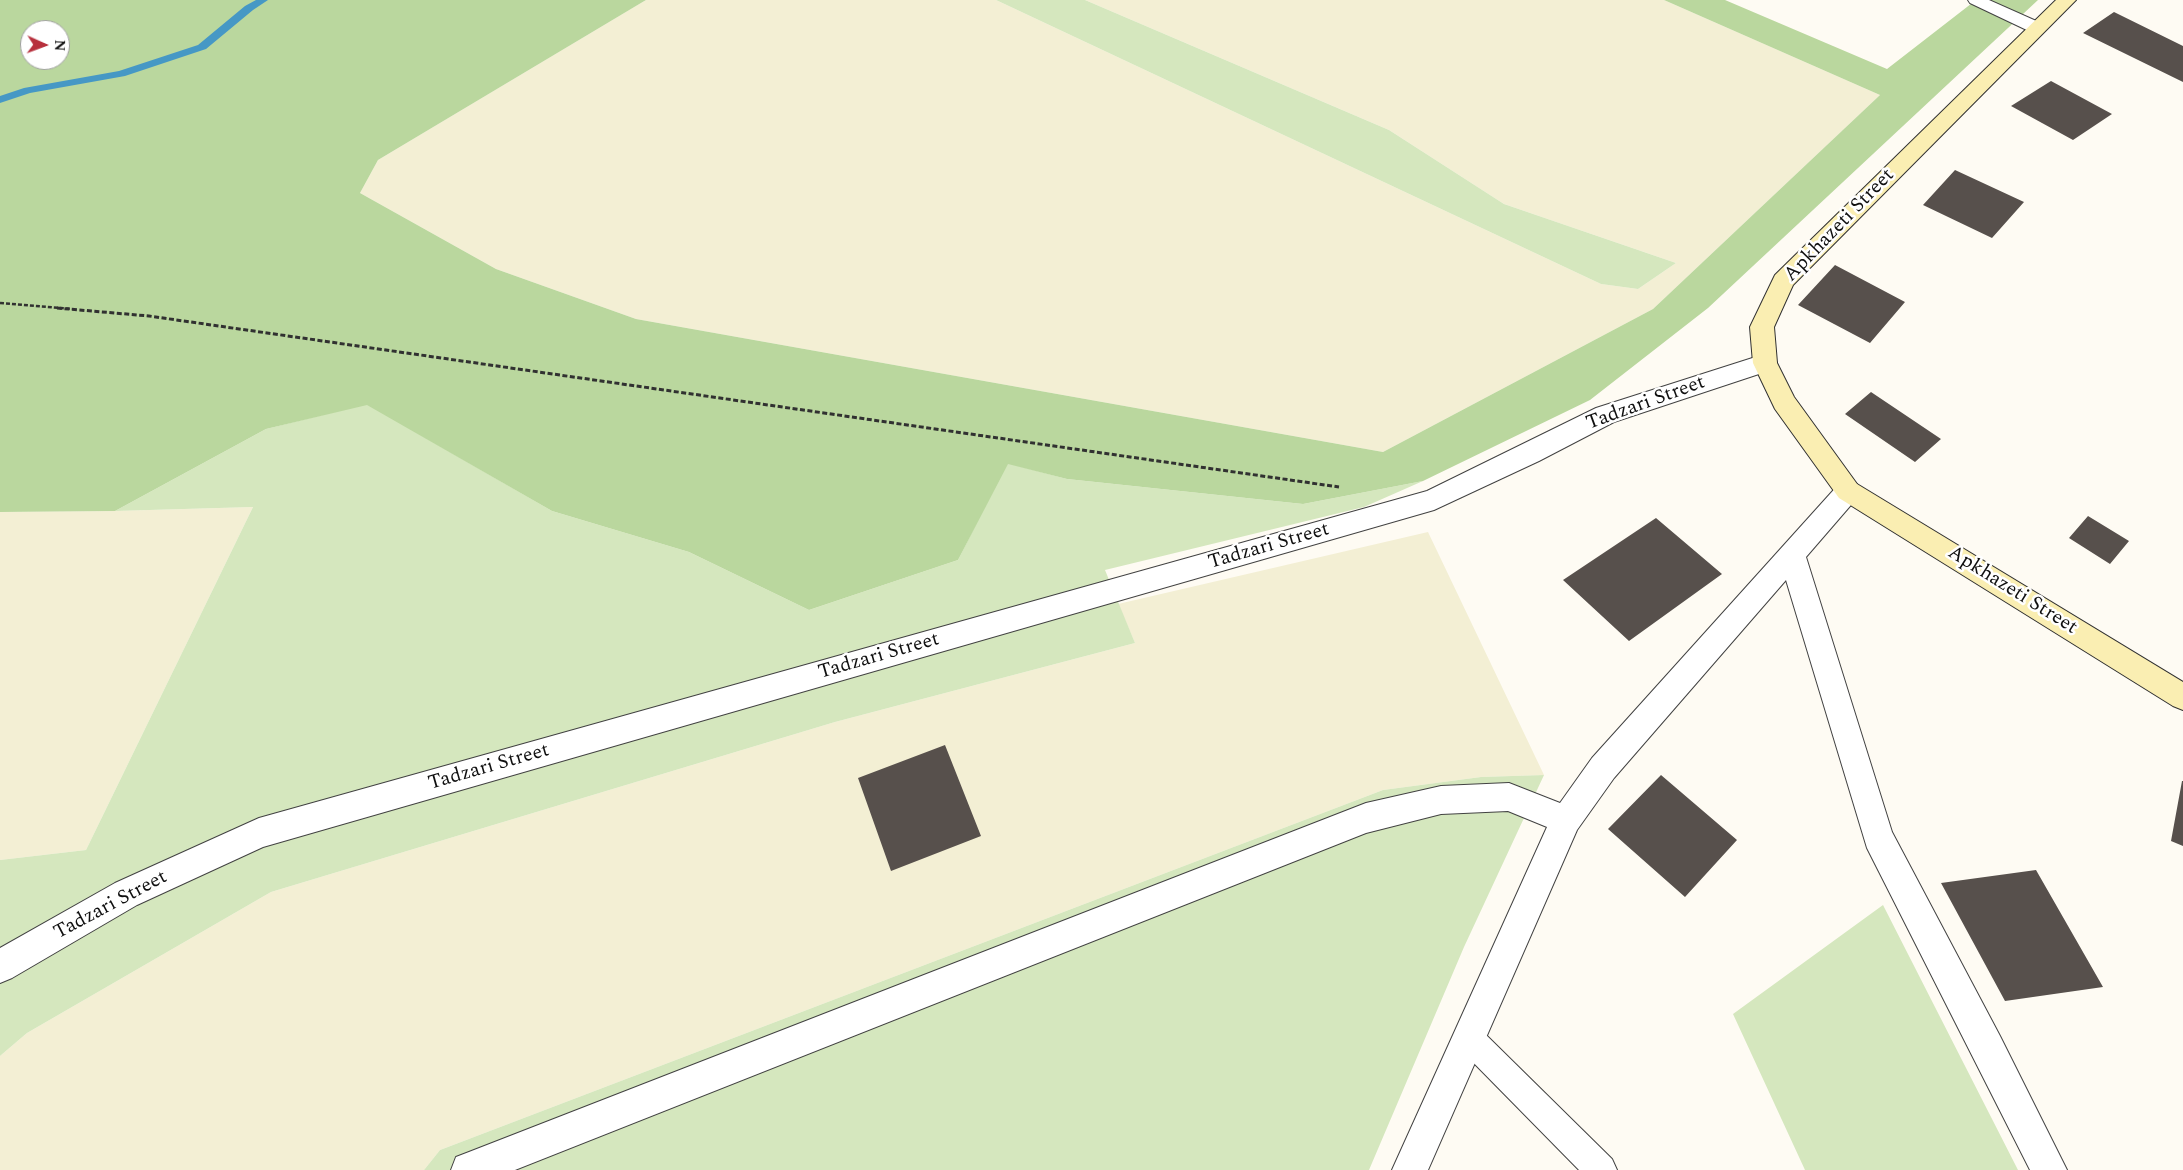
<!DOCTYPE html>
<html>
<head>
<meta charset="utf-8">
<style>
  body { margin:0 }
  #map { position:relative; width:2183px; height:1170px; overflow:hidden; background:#fefbf3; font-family:Spectral,serif }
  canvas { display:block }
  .north { position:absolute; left:20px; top:20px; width:50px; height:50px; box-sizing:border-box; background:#fff; border:1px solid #9f9f9f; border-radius:50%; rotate:92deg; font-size:14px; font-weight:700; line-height:20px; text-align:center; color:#0f0f0f }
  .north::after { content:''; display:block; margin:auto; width:18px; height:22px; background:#b7303d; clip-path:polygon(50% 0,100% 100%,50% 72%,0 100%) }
</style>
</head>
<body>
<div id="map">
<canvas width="2183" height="1170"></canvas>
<div class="north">N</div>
</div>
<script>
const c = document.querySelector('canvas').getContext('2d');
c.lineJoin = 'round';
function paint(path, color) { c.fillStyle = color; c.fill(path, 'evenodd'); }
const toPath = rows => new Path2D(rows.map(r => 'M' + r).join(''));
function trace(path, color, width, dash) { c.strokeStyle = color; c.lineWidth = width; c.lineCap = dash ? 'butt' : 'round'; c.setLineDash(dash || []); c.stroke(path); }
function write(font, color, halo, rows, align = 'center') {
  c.font = font + ' Spectral,serif'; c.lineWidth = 5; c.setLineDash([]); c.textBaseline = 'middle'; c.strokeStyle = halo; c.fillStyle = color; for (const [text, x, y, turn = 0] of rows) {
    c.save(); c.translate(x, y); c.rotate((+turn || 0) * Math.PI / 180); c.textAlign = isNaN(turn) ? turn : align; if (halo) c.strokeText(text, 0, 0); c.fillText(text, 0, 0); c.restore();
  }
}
const farmland = toPath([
  [646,0,996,0,1601,284,1638,289,1676,263,1504,204,1389,130,1085,0,1664,0,1880,95,1653,309,1383,452,636,319,496,269,360,193,378,160],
  [253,507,86,850,0,860,0,512,115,511],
  [1428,532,1544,775,1481,777,1383,790,440,1150,424,1170,0,1170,0,1056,27,1033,271,892,835,722,1135,643,1118,604]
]);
const green = toPath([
  [996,0,1085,0,1389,130,1504,204,1676,263,1638,289,1601,284],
  [367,404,552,511,689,552,809,610,958,560,1007,463,1067,479,1303,504,1423,481,1364,507,1105,570,1135,643,835,722,271,892,27,1033,0,1056,0,860,86,850,253,507,115,511,266,429],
  [1544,775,1464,947,1369,1170,424,1170,440,1150,1383,790,1481,777],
  [1883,905,2018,1170,1805,1170,1733,1014]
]);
const forest = toPath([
  [0,0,646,0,378,160,360,193,496,269,636,319,1383,452,1653,309,1880,95,1664,0,1725,0,1887,69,1976,0,2038,0,1708,308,1590,400,1423,481,1303,504,1067,479,1008,464,958,560,809,610,689,552,552,511,367,405,266,429,115,511,0,512],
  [30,30,60,30,60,60,30,60]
]);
const stream = toPath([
  [256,0,268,0,253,10,206,49,125,76,30,93,0,103,0,96,24,88,119,71,198,45,245,6,256,0]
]);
const building = toPath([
  [2114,12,2183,46,2183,82,2083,33],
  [2051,81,2112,114,2073,140,2011,106],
  [1955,170,2024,202,1992,238,1923,205],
  [1835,265,1905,302,1870,343,1798,305],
  [1871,392,1941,439,1915,462,1845,414],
  [2088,516,2129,541,2110,564,2069,538],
  [1656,518,1722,574,1629,641,1563,580],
  [945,745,981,836,891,871,858,778],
  [1661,775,1737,840,1685,897,1608,829],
  [2182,781,2183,781,2183,846,2171,841],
  [2036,870,2103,987,2005,1001,1941,883]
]);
const pathFar1 = toPath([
  [0,303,72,309]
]);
const path = toPath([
  [57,308,149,316,1339,487]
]);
const lane = toPath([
  [1968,0,1989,0,2043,24,2045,28,2043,32,2037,33,2031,32,1970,3,1968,0],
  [1469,1023,1479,1028,1612,1159,1617,1170,1579,1170,1459,1048,1454,1038,1459,1028,1469,1023]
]);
const street = toPath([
  [1765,354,1774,357,1777,363,1774,369,1614,422,1539,461,1434,510,263,847,137,905,12,978,0,983,0,948,115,883,259,818,1427,491,1596,408,1765,354],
  [1848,481,1857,484,1861,491,1857,498,1806,557,1892,832,2000,1036,2067,1170,2030,1170,1867,848,1786,580,1614,778,1577,830,1428,1170,1392,1170,1547,827,1508,811,1441,814,1366,833,515,1170,451,1170,456,1157,469,1152,1366,803,1441,786,1509,783,1560,803,1592,758,1839,484,1848,481]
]);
const secondary = toPath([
  [2056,0,2076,0,1793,285,1774,327,1777,363,1794,397,1857,484,2183,682,2183,710,2173,706,1839,498,1775,409,1753,363,1750,327,1775,275,2056,0]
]);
const streetNames = [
  ["Apkhazeti Street",1840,226,-46],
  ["Tadzari Street",1646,404,-20],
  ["Tadzari Street",1269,547,-16],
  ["Apkhazeti Street",2012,591,32],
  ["Tadzari Street",879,657,-16],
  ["Tadzari Street",489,768,-16],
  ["Tadzari Street",111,906,-28]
];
paint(farmland, '#f3efd4');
paint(green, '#d5e7be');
paint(forest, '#bad79e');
paint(stream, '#4698c5');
paint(building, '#57504c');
trace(lane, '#424242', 2);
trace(street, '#424242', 2);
trace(secondary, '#313131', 2);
trace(pathFar1, '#313131', 2.5, [4, 2]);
trace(path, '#313131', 3, [5, 2.5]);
paint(lane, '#fff');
paint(street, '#fff');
paint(secondary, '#faeeb2');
write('20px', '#0f0f0f', '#fff', streetNames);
</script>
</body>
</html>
